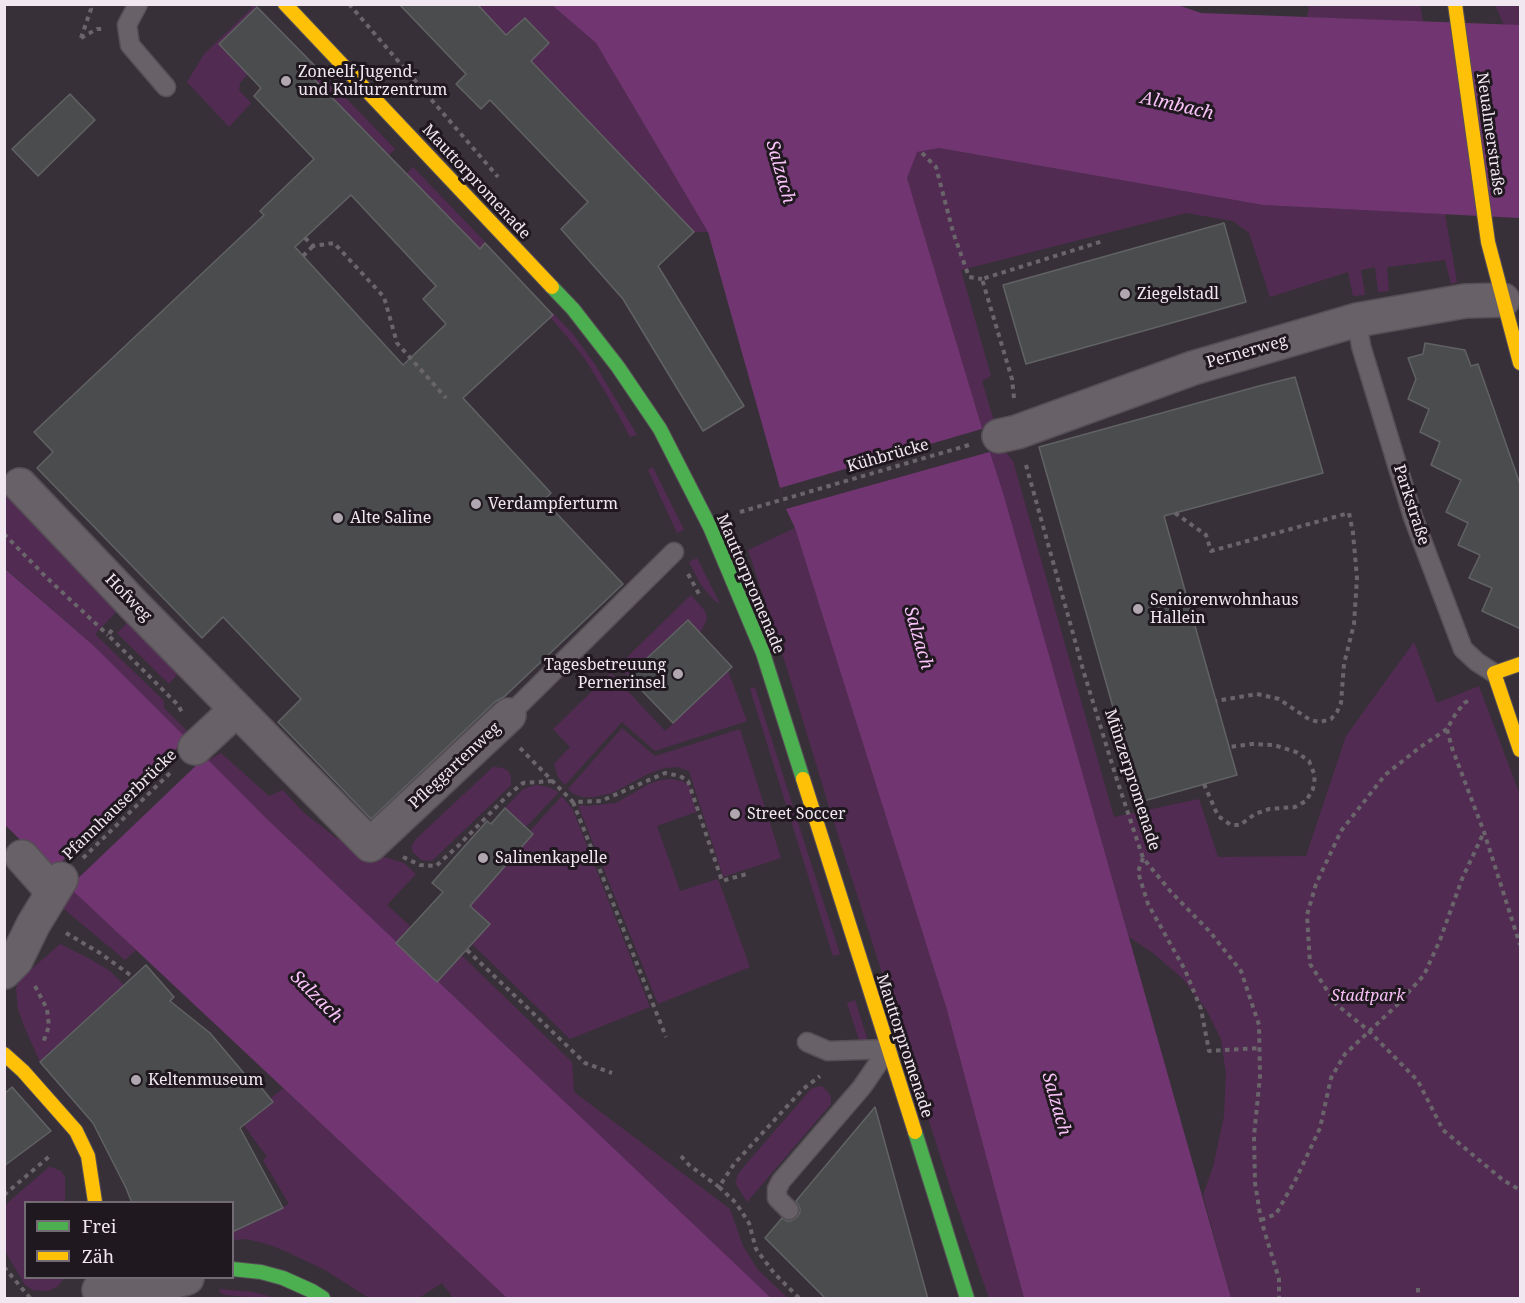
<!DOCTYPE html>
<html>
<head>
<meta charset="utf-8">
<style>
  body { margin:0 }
  #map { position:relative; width:1525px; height:1303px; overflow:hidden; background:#383038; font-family:"Noto Serif",serif }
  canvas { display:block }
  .frame { position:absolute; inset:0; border:6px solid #f1e7f0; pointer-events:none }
  .legend { position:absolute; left:24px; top:1201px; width:210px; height:78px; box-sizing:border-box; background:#1f181f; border:2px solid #736b73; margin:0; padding:8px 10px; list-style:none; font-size:18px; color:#f1e7f0 }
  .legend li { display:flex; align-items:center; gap:12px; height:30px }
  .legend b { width:30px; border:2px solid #736b73 }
</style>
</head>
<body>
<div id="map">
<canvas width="1525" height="1303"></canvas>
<div class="frame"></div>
<ul class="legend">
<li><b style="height:8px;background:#4caf50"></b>Frei</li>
<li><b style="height:8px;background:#ffc107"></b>Zäh</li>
</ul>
</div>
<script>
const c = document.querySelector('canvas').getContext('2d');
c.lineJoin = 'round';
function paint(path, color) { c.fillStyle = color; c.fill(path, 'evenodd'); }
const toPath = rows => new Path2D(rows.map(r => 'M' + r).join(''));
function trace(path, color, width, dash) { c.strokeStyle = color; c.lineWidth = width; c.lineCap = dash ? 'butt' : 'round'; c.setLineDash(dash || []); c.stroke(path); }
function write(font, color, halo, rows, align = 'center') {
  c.font = font + ' "Noto Serif",serif'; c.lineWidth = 6; c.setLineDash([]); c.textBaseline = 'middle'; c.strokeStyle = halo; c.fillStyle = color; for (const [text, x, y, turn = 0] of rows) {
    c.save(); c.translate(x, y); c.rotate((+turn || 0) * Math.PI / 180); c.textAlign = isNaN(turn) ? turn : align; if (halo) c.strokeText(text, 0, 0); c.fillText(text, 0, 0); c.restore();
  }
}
const green = toPath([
  [1420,4,1423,22,1307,17,1309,5],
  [249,5,255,5,257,7,219,44,248,74,240,83,239,90,251,103,229,127,187,82,204,54,252,8],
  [477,5,552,5,596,43,708,232,694,232,531,61,549,43,525,18,506,35],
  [1495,5,1520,5,1520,25,1504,25],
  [317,68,395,149,389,155,310,75],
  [939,148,1263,205,1445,214,1457,282,1451,284,1445,260,1387,267,1389,291,1378,292,1375,267,1361,270,1365,295,1353,296,1348,272,1270,297,1249,233,1233,221,1186,213,961,270,991,376,982,381,995,425,982,428,907,178,916,151],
  [413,167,486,243,480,249,406,174],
  [553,313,573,334,596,366,637,435,630,437,610,400,585,359,569,339,550,317],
  [1002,448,1013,461,1114,817,1199,799,1218,857,1306,856,1346,736,1414,642,1437,703,1479,686,1520,795,1520,1298,1231,1298,1203,1195,1213,1167,1224,1116,1226,1074,1221,1039,1206,1009,1182,978,1153,953,1129,937,990,452],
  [653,467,684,530,677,533,648,470],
  [7,495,118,610,95,634,164,701,164,708,190,734,186,739,94,646,5,568,4,498],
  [795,528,947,1010,1024,1298,989,1298,951,1190,830,810,789,675,748,550],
  [697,558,720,604,714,600,701,585,689,562],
  [691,595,705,611,707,619,700,633,687,620,628,676,618,666],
  [130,620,180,671,169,684,117,633],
  [728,671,747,721,655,751,622,722,565,785,558,777,554,764,570,747,553,729,611,673,665,731],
  [755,687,840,954,833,956,750,689],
  [622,728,655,756,740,729,781,858,723,877,689,771,677,767,665,768,650,773,612,793,594,797,582,797,574,794,568,789],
  [221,753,269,796,283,790,303,812,335,837,359,849,404,863,416,874,387,905,411,927,396,943,207,761],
  [493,767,503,768,508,771,511,776,511,785,432,861,421,860,412,851,412,845,417,838],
  [672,779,682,781,689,785,696,812,657,826,680,891,718,879,750,967,658,1004,579,808,580,805,587,806,616,803,649,784,661,780],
  [536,785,548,787,559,792,526,827,505,808,523,789],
  [562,796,573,810,650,1007,570,1039,472,944,470,906,533,834,530,831],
  [73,890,136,950,125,960,59,905],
  [60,944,90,959,110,971,124,985,40,1062,24,1026,18,1009,16,988,19,980],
  [461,955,572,1062,574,1092,730,1209,743,1246,758,1270,788,1298,771,1298,437,982],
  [855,1000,868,1041,860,1043,847,1003],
  [819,1086,823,1087,828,1092,831,1098,831,1104,747,1202,736,1184,737,1176,741,1170,811,1089],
  [283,1088,507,1298,453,1298,442,1283,419,1298,369,1298,325,1270,285,1251,267,1244,246,1239,233,1240,233,1232,289,1204,263,1160,267,1157,243,1124,272,1103,270,1099],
  [49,1167,54,1168,61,1171,65,1177,65,1202,26,1202,26,1278,64,1278,57,1287,48,1291,33,1290,25,1285,5,1251,5,1205],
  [219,1289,253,1292,276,1298,258,1298,225,1295,221,1293]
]);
const water = toPath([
  [1175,4,1201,13,1520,25,1520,218,1263,205,939,148,917,152,907,178,982,428,1003,493,1231,1298,1024,1298,947,1010,795,528,786,509,708,232,596,43,552,5],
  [4,568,94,646,267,819,771,1298,507,1298,69,887,5,825]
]);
const pier = toPath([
  [985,428,993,451,786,509,780,488],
  [186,739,204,758,69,887,52,871]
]);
const building = toPath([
  [399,4,477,4,506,35,525,18,549,43,531,61,694,232,658,266,744,406,703,431,623,299,561,229,588,202,490,100,481,109,456,84,466,74,399,4],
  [257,7,317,68,310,75,480,249,485,243,553,315,463,398,551,493,544,500,623,584,504,697,496,701,371,819,278,722,301,699,223,617,202,638,37,468,53,452,34,432,264,215,260,211,314,159,254,96,261,88,219,44,257,7],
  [351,195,436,286,423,299,446,324,403,365,295,247,351,195],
  [70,94,95,120,38,176,12,149,70,94],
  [1224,223,1246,302,1026,364,1003,285,1224,223],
  [1425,343,1465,350,1471,366,1478,364,1521,487,1521,629,1482,611,1492,588,1469,578,1480,555,1458,545,1468,523,1446,512,1461,480,1431,465,1440,442,1420,432,1429,409,1408,399,1416,379,1408,358,1423,354,1425,343],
  [1295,377,1323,473,1164,516,1237,775,1140,802,1039,447,1259,386,1295,377],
  [688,620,732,667,673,723,628,676,688,620],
  [505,808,533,834,470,906,490,924,437,982,396,943,443,892,432,883,487,821,491,824,505,808],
  [146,965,174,997,170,1001,210,1033,248,1078,251,1075,273,1102,240,1128,283,1208,232,1232,232,1203,132,1203,126,1188,93,1123,40,1062,146,965],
  [12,1087,51,1131,4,1166,4,1094,12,1087],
  [875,1107,928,1299,826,1299,765,1238,782,1218,787,1221,791,1221,797,1217,800,1212,800,1208,796,1201,875,1107]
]);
const path = toPath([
  [349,4,498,177],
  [81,38,97,29,102,29],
  [81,38,91,9,89,4],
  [922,153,936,167,953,232,969,277,982,279],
  [305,238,313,246,334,243,384,297,397,343,446,398],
  [303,256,313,246],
  [1014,398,1012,379,982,279,1103,241],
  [1026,465,1084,673,1117,780,1143,858,1171,892,1210,932,1241,971,1259,1025,1260,1076,1254,1136,1255,1183,1261,1220,1279,1279,1279,1298],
  [740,512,969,445],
  [1175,513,1206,535,1211,551,1349,513,1353,533,1357,578,1354,624,1344,664,1341,703,1337,712,1331,719,1320,722,1310,720,1279,699,1257,694,1216,701],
  [4,534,47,578,108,635],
  [688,574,699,594],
  [112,630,108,635,178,705,183,714],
  [1468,701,1464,703,1455,715,1447,729,1452,748,1484,832,1520,945],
  [1447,729,1419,748,1385,775,1341,831,1316,884,1307,915,1310,964,1336,1004,1369,1031,1418,1081,1443,1130,1503,1180,1520,1190],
  [520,748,573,802,601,801,665,773,680,776,688,781,722,881,750,873],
  [1204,784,1218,816,1231,825,1240,825,1255,814,1269,809,1295,807,1306,801,1313,789,1315,776,1309,761,1296,752,1274,745,1252,744,1229,747],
  [573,802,666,1037],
  [403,857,420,865,436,866,459,845,507,796,523,783,552,781],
  [83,858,172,771],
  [1143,858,1138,872,1148,904,1185,970,1201,1009,1209,1051,1259,1048],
  [66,933,100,953,133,977],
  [467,950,585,1063,612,1073],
  [35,986,47,1009,49,1026,43,1043],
  [681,1156,689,1165,719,1187],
  [4,1195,51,1155],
  [1261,1220,1276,1214,1296,1179,1320,1128,1331,1078,1345,1054,1396,1006,1424,975,1440,940,1462,879,1484,832],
  [4,1267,30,1298],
  [1418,1288,1418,1298],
  [799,1298,774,1273,756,1249,749,1223,736,1203,719,1187,734,1164,803,1089,820,1076]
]);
const lane = toPath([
  [138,4,127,25,130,45,166,87],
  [1357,320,1361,346,1413,517,1463,649,1477,662,1494,673],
  [509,715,674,552],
  [807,1042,828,1051,888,1049],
  [789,1210,777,1198,777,1189,781,1181,862,1087,888,1049]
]);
const street = toPath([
  [999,436,1017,432,1193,368,1357,320,1465,301,1503,300],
  [20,485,134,605,370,845,509,715],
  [195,748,236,710],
  [22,857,53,892],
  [4,972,16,960,33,925,61,879],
  [99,1290,160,1285,187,1278]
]);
const fast = toPath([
  [552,287,573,309,618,367,660,429,710,527,763,653,803,779],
  [915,1132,967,1298],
  [232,1269,261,1272,283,1278,312,1291,323,1298]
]);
const slow = toPath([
  [285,4,552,287],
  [1455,4,1488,242,1520,363],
  [1520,664,1494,673,1520,750],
  [803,779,915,1132],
  [4,1054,23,1071,76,1131,88,1156,95,1202]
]);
const markers = [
  [286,81,6,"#b0a7b0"],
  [1125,294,6,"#b0a7b0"],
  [476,504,6,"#b0a7b0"],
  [338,518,6,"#b0a7b0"],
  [1138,609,6,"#b0a7b0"],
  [678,674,6,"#b0a7b0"],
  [735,814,6,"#b0a7b0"],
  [483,858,6,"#b0a7b0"],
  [136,1080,6,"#b0a7b0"]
];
const poiNames = [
  ["Zoneelf Jugend-",298,72],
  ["und Kulturzentrum",298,90],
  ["Ziegelstadl",1137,294],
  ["Verdampferturm",488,504],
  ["Alte Saline",350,518],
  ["Seniorenwohnhaus",1150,600],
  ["Hallein",1150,618],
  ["Tagesbetreuung",666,665,"right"],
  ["Pernerinsel",666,683,"right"],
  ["Street Soccer",747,814],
  ["Salinenkapelle",495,858],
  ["Keltenmuseum",148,1080]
];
const streetNames = [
  ["Neualmerstraße",1490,134,82],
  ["Mauttorpromenade",476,182,47],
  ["Pernerweg",1247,352,-16],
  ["Kühbrücke",888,456,-16],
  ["Parkstraße",1411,505,72],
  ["Mauttorpromenade",750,584,67],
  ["Hofweg",128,598,46],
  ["Pfleggartenweg",455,766,-43],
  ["Münzerpromenade",1132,780,72],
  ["Pfannhauserbrücke",120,805,-44],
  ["Mauttorpromenade",904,1046,72]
];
const parkNames = [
  ["Stadtpark",1368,996]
];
const waterNames = [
  ["Almbach",1177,106,13],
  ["Salzach",780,172,74],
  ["Salzach",918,638,74],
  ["Salzach",316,997,45],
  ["Salzach",1056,1104,74]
];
paint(green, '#522b53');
paint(water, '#713671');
paint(pier, '#383038');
paint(building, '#4b4c4e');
trace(building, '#606263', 1.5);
trace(lane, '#564f56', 21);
trace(street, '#564f56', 36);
trace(fast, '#564f56', 16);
trace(slow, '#564f56', 16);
trace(path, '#6a656a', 4, [4.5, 4.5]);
trace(lane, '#686167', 18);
trace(street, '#686167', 33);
trace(fast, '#4caf50', 14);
trace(slow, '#ffc107', 14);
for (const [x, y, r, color] of markers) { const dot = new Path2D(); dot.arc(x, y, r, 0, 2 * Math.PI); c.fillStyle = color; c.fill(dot); trace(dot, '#1f181f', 2); }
write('16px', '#f1e7f0', '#1f181f', poiNames, 'left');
write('16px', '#f1e7f0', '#1f181f', streetNames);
write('italic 16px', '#f6bff5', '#1f181f', parkNames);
write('italic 18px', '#fac3f9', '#1f181f', waterNames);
</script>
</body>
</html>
